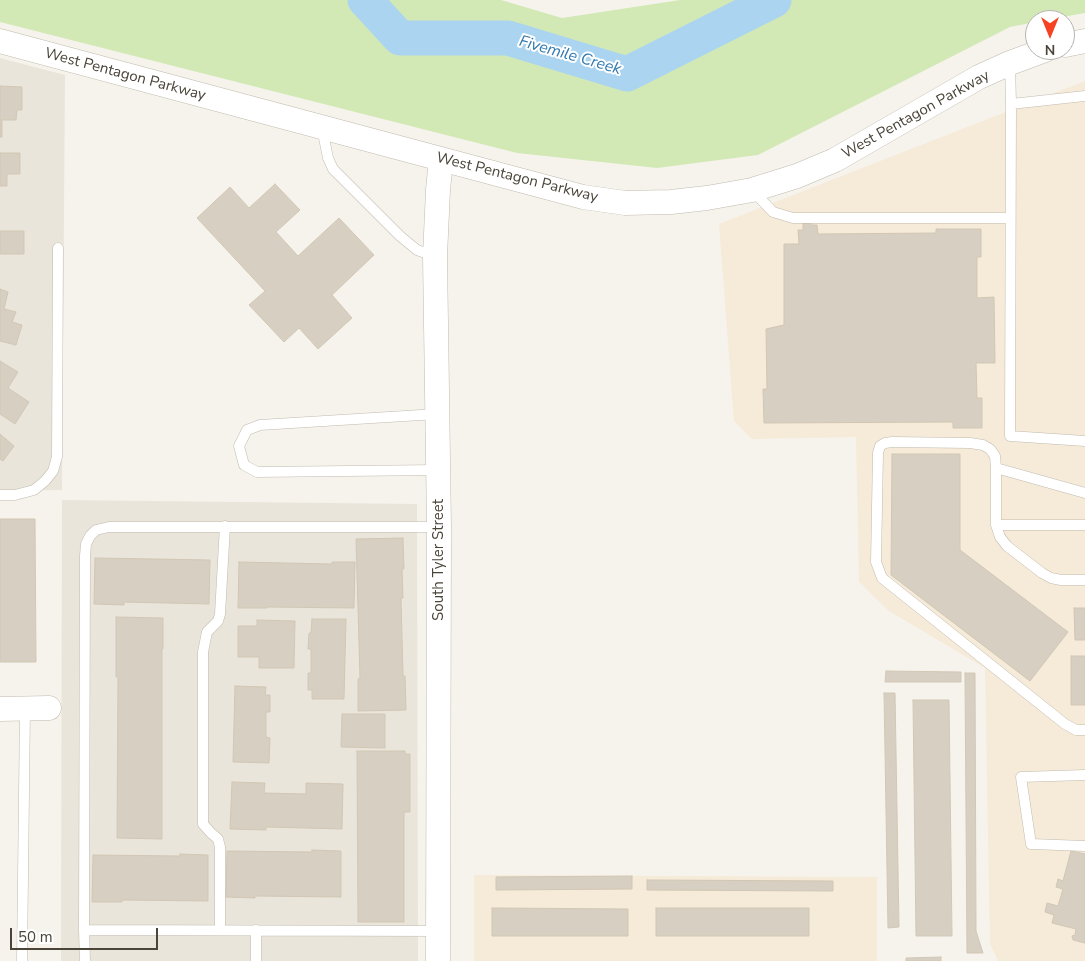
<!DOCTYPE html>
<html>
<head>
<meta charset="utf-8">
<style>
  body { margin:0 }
  #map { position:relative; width:1085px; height:961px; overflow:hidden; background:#f6f3ec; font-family:"Nunito Sans",sans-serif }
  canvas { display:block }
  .north { position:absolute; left:1025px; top:10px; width:50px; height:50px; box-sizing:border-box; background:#fff; border:1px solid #b7b4b0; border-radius:50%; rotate:180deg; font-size:14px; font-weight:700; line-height:20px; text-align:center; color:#4a4439 }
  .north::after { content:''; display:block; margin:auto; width:18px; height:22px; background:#f74222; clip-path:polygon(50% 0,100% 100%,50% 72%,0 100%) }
  .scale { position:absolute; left:10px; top:928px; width:148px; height:22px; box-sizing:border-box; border:2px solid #4a4439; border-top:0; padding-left:6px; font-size:15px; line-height:18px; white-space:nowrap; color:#4a4439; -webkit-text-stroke:4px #fff; paint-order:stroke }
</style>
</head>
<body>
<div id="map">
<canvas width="1085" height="961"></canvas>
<div class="north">N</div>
<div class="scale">50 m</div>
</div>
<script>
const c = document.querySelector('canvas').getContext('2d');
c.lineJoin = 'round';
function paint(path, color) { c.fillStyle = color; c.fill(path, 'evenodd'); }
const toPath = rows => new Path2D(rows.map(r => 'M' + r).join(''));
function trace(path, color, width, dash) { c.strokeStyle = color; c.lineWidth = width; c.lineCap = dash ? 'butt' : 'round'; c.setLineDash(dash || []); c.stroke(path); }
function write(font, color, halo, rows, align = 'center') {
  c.font = font + ' "Nunito Sans",sans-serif'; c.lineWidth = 4; c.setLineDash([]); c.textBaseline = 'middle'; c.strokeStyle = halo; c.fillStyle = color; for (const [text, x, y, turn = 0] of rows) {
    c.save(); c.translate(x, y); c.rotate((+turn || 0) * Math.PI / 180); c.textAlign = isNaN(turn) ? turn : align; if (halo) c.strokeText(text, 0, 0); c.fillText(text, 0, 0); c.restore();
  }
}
const residential = toPath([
  [0,58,65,75,62,490,0,491],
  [62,500,417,504,418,961,61,961]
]);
const commercial = toPath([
  [1085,81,1085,961,998,961,990,944,985,668,889,611,859,582,856,437,752,439,734,421,719,224],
  [474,875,877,877,877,961,474,961]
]);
const green = toPath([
  [0,0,501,0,562,18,680,0,1085,0,1085,13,1046,20,1035,20,1035,22,1010,27,758,155,657,168,517,153,0,22]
]);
const river = toPath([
  [365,0,400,38,508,38,627,74,774,0]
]);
const building = toPath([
  [0,86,22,87,22,110,17,110,16,120,2,120,2,137,0,137,0,86],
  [0,153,20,153,20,174,7,174,7,186,0,186,0,153],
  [275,184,300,210,276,232,298,256,339,218,374,255,332,295,352,318,318,349,299,328,284,342,249,305,265,291,197,218,230,187,249,208,275,184],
  [803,222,811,222,811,225,817,225,818,234,936,233,936,229,981,229,981,257,977,257,977,298,994,297,995,363,976,363,977,398,982,398,982,428,953,428,953,422,764,423,763,389,767,389,766,329,784,325,784,244,799,244,798,230,803,230,803,222],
  [0,231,24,231,24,254,0,254,0,231],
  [0,289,8,292,4,309,16,312,12,322,22,325,16,345,0,341,0,289],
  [0,361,18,372,8,388,29,402,15,424,0,414,0,361],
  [0,434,14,446,3,461,0,459,0,434],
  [892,454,960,454,960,550,1068,632,1030,681,891,575,892,454],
  [0,519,35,519,36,662,0,662,0,519],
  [403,538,404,569,402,569,403,598,401,598,403,676,405,676,406,710,358,711,358,679,360,678,356,539,403,538],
  [95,558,210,560,209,604,124,602,124,605,94,604,95,558],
  [239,562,332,564,332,562,355,562,354,608,267,607,267,608,238,608,239,562],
  [1074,608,1085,608,1085,640,1075,640,1074,608],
  [116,617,163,618,163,649,162,649,162,839,117,838,118,677,116,677,116,617],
  [312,619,346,619,344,699,312,699,312,690,308,690,308,673,311,673,311,649,308,649,309,633,311,633,312,619],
  [257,620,295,621,294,668,259,668,259,657,238,657,238,626,257,626,257,620],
  [1071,656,1085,656,1085,705,1071,705,1071,656],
  [886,671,961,672,961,682,885,682,886,671],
  [965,673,975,673,976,931,983,953,967,953,965,673],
  [235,686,266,687,265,695,270,695,270,712,266,712,266,737,270,738,269,763,233,762,235,686],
  [884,693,895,693,899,927,888,928,884,693],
  [913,700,949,700,952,936,916,936,913,700],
  [342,714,385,714,385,748,341,747,342,714],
  [357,751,405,751,405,754,410,754,410,812,404,812,404,922,358,922,357,751],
  [232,782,265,783,264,793,306,794,306,783,343,784,342,829,266,827,266,830,230,829,232,782],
  [312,850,341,851,341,897,255,896,255,898,226,897,227,851,312,852,312,850],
  [1071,851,1085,854,1085,943,1073,940,1072,936,1075,935,1076,929,1052,923,1054,915,1045,912,1047,903,1058,906,1063,889,1056,887,1058,879,1063,881,1071,851],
  [180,854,208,855,208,901,122,900,122,902,92,902,93,855,180,856,180,854],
  [632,876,632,889,496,890,496,877,632,876],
  [647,880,833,881,833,891,647,890,647,880],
  [492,908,628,909,628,936,492,936,492,908],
  [656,908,809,908,809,936,656,936,656,908],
  [941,957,941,961,906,961,906,958,941,957]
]);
const service = toPath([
  [1010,63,1011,104,1010,436,1085,441],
  [1011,104,1085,96],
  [322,128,328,158,333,169,400,236,417,250,434,256],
  [752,190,773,212,793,218,1010,218],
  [437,414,260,425,247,430,239,446,244,465,257,472,438,470],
  [996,468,996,525,1000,537,1007,546,1042,573,1051,578,1061,580,1085,580],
  [1085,493,996,468,995,456,990,449,983,445,970,443,892,442,885,443,880,446,878,453,876,562,882,578,1065,724,1076,730,1085,730],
  [0,495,15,495,34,490,45,481,53,471,57,457,58,248],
  [996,525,1085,525],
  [1085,775,1021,777,1031,844,1085,846],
  [84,930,85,556,86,544,90,536,96,530,109,527,439,527],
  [220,930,220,847,218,839,211,833,203,824,203,652,207,632,218,621,220,614,225,526],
  [22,961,25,709],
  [85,961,84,930,438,931],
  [256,961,256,930]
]);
const tertiary = toPath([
  [0,41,583,197,625,203,671,202,707,198,752,190,797,176,835,160,979,77,1010,63,1045,50],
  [1065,45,1085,41],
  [0,709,49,708],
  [438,961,439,527,435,256,438,190,441,159]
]);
const streetNames = [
  ["West Pentagon Parkway",125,75,15],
  ["West Pentagon Parkway",916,115,-29],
  ["West Pentagon Parkway",517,178,14],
  ["South Tyler Street",439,560,-90]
];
const waterNames = [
  ["Fivemile Creek",570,56,16]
];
paint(residential, '#eae5da');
paint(commercial, '#f6ead9');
paint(green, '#d2e9b6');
trace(river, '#abd4f0', 35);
paint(building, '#d7cfc1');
trace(building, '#d2c7b5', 1);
trace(service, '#c1bbae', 11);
trace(tertiary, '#c1bbae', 25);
trace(service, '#fff', 10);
trace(tertiary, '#fff', 24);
write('15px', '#4a4439', '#fff', streetNames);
write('italic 16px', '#307aaf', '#fff', waterNames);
</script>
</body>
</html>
